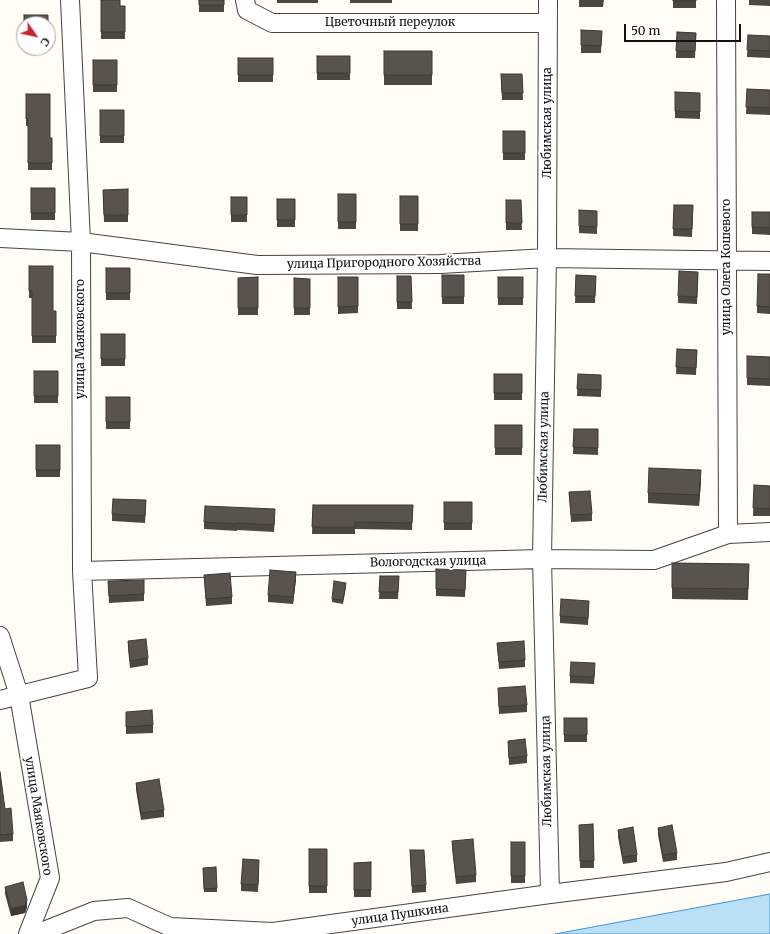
<!DOCTYPE html>
<html>
<head>
<meta charset="utf-8">
<style>
  body { margin:0 }
  #map { position:relative; width:770px; height:934px; overflow:hidden; background:#fffdf5; font-family:Merriweather,serif }
  canvas { display:block }
  .north { position:absolute; left:16px; top:16px; width:40px; height:40px; box-sizing:border-box; background:#fff; border:1px solid #a0a0a0; border-radius:50%; rotate:124deg; font-size:11px; font-weight:700; line-height:16px; text-align:center; color:#111 }
  .north::after { content:''; display:block; margin:auto; width:14px; height:18px; background:#c4262e; clip-path:polygon(50% 0,100% 100%,50% 72%,0 100%) }
  .scale { position:absolute; left:624px; top:24px; width:117px; height:18px; box-sizing:border-box; border:2px solid #111; border-top:0; padding-left:5px; font-size:12px; line-height:14px; white-space:nowrap; color:#111; -webkit-text-stroke:3px #fff; paint-order:stroke }
</style>
</head>
<body>
<div id="map">
<canvas width="770" height="934"></canvas>
<div class="north">С</div>
<div class="scale">50 m</div>
</div>
<script>
const c = document.querySelector('canvas').getContext('2d');
c.lineJoin = 'round';
function paint(path, color) { c.fillStyle = color; c.fill(path, 'evenodd'); }
const toPath = rows => new Path2D(rows.map(r => 'M' + r).join(''));
function trace(path, color, width, dash) { c.strokeStyle = color; c.lineWidth = width; c.lineCap = dash ? 'butt' : 'round'; c.setLineDash(dash || []); c.stroke(path); }
function write(font, color, halo, rows, align = 'center') {
  c.font = font + ' Merriweather,serif'; c.lineWidth = 4; c.setLineDash([]); c.textBaseline = 'middle'; c.strokeStyle = halo; c.fillStyle = color; for (const [text, x, y, turn = 0] of rows) {
    c.save(); c.translate(x, y); c.rotate((+turn || 0) * Math.PI / 180); c.textAlign = isNaN(turn) ? turn : align; if (halo) c.strokeText(text, 0, 0); c.fillText(text, 0, 0); c.restore();
  }
}
const water = toPath([
  [770,894,770,934,555,934,770,894]
]);
const minor = toPath([
  [245,0,247,10,272,23,548,23],
  [548,0,547,258,542,559,550,894],
  [726,0,728,534],
  [0,238,81,242,257,265,440,264,547,258,770,261],
  [82,571,542,559,654,560,728,534,770,532],
  [0,636,19,695,50,878,28,934],
  [0,700,88,678,82,571,81,242,70,0],
  [36,934,94,911,128,908,170,927,273,932,550,894,726,872,770,862]
]);
const wall = toPath([
  [101,0,120,6,125,6,125,39,101,39],
  [199,0,224,0,224,12,199,12],
  [277,0,318,0,318,3,277,3],
  [350,0,392,0,392,3,350,3],
  [579,0,604,0,603,7,579,7],
  [673,0,696,0,696,8,673,8],
  [749,0,770,0,770,6,749,5],
  [581,30,602,31,601,53,581,53],
  [677,32,696,33,695,58,676,58],
  [748,35,770,36,770,58,747,57],
  [384,51,432,51,432,85,384,85],
  [317,56,350,56,350,80,317,80],
  [238,58,273,58,273,82,238,82],
  [93,60,117,60,117,92,93,92],
  [501,74,522,74,523,100,502,100],
  [747,89,770,90,770,115,746,114],
  [675,92,700,93,700,119,675,118],
  [26,94,50,138,52,138,52,170,28,170,28,126,26,126],
  [100,110,124,110,124,143,100,143],
  [503,131,525,131,525,160,503,160],
  [31,188,55,188,55,220,31,220],
  [128,189,128,222,104,222,103,190],
  [338,194,356,194,356,229,338,229],
  [400,196,418,196,418,231,400,231],
  [231,197,247,197,247,222,231,222],
  [277,199,295,199,295,227,277,227],
  [506,200,521,200,522,230,506,230],
  [674,205,693,205,692,237,673,236],
  [579,210,597,211,597,234,579,233],
  [752,212,770,212,770,235,752,234],
  [29,266,53,311,56,311,56,343,32,343,32,298,29,298],
  [106,268,130,268,130,300,106,300],
  [698,272,697,304,678,303,678,296],
  [770,274,770,314,757,313,757,306],
  [442,275,464,275,464,304,442,304],
  [576,275,596,276,595,303,575,303],
  [397,276,411,276,412,309,397,309],
  [258,277,258,315,238,315,238,278],
  [338,277,358,277,358,313,338,314],
  [498,277,523,277,523,305,498,305],
  [294,278,310,279,310,315,294,315],
  [101,334,125,334,125,366,101,366],
  [677,349,697,350,696,375,676,374],
  [747,356,770,357,770,386,747,385],
  [34,371,58,371,58,403,34,403],
  [494,374,522,374,522,400,494,400],
  [578,374,601,375,601,397,577,396],
  [106,397,130,397,130,429,106,429],
  [495,425,522,425,522,455,495,455],
  [574,429,598,429,598,455,573,454],
  [36,445,60,445,60,477,36,477],
  [701,481,699,506,648,503,648,493],
  [754,485,770,486,770,516,753,516],
  [569,492,592,514,592,521,571,522],
  [444,502,472,502,472,530,444,530],
  [313,505,413,505,412,530,355,529,355,534,312,534],
  [146,508,145,523,112,521,112,514],
  [275,516,274,532,237,530,237,531,204,529,204,522],
  [672,563,749,564,748,600,672,599],
  [466,570,465,597,436,596,436,589],
  [204,575,232,597,232,604,206,606],
  [380,576,399,576,398,599,379,599],
  [296,579,293,604,268,602,268,595],
  [108,581,144,594,144,601,109,603],
  [346,587,343,604,332,602,332,599],
  [589,608,588,625,560,623,560,616],
  [128,641,148,658,148,665,130,668,128,648],
  [497,643,525,660,525,667,499,669],
  [595,670,594,684,570,683,570,676],
  [498,688,527,705,527,712,499,714],
  [126,712,153,725,153,733,126,734],
  [564,718,587,718,587,742,564,742],
  [508,741,527,756,527,763,509,765],
  [0,772,5,809,13,834,13,841,0,842],
  [136,783,164,810,164,817,141,820,136,790],
  [593,824,594,868,580,868,579,825],
  [658,828,677,853,677,860,663,862,658,835],
  [618,830,637,855,637,862,623,864,618,837],
  [452,841,476,875,476,882,456,884,452,848],
  [511,842,525,842,525,883,511,883],
  [309,849,327,849,327,893,309,893],
  [410,850,426,885,426,892,412,893],
  [371,862,371,897,354,897,354,863],
  [259,867,258,892,241,891,241,884],
  [203,868,217,888,217,892,204,892],
  [5,887,27,907,25,913,11,916,5,894]
]);
const shadedWall = toPath([
  [701,470,701,481,699,506,699,495],
  [296,572,296,579,293,604,293,597],
  [27,900,27,907,25,913,11,916,11,909]
]);
const building = toPath([
  [101,0,120,0,120,6,125,6,125,32,101,32,101,0],
  [199,0,224,0,224,5,199,5,199,0],
  [673,0,696,0,696,1,673,1,673,0],
  [24,15,48,15,48,40,48,24,24,24,24,15],
  [581,30,602,31,601,46,581,45,581,30],
  [677,32,696,33,695,51,676,51,677,32],
  [748,35,770,36,770,51,747,50,748,35],
  [384,51,432,51,432,75,384,75,384,51],
  [317,56,350,56,350,73,317,73,317,56],
  [238,58,273,58,273,75,238,75,238,58],
  [93,60,117,60,117,85,93,85,93,60],
  [501,74,522,74,523,93,502,93,501,74],
  [747,89,770,90,770,108,746,107,747,89],
  [675,92,700,93,700,112,675,111,675,92],
  [26,94,50,94,50,138,52,138,52,163,28,163,28,119,26,119,26,94],
  [100,110,124,110,124,136,100,136,100,110],
  [503,131,525,131,525,153,503,153,503,131],
  [31,188,55,188,55,213,31,213,31,188],
  [128,189,128,215,104,215,103,190,128,189],
  [338,194,356,194,356,222,338,222,338,194],
  [400,196,418,196,418,224,400,224,400,196],
  [231,197,247,197,247,215,231,215,231,197],
  [277,199,295,199,295,220,277,220,277,199],
  [506,200,521,200,522,223,506,223,506,200],
  [674,205,693,205,692,229,673,229,674,205],
  [579,210,597,211,597,227,579,226,579,210],
  [752,212,770,212,770,228,752,227,752,212],
  [29,266,53,266,53,311,56,311,56,336,32,336,32,291,29,291,29,266],
  [106,268,130,268,130,293,106,293,106,268],
  [679,271,698,272,697,297,678,296,679,271],
  [758,274,770,274,770,307,757,306,758,274],
  [442,275,464,275,464,297,442,297,442,275],
  [576,275,596,276,595,296,575,296,576,275],
  [397,276,411,276,412,302,397,302,397,276],
  [258,277,258,308,238,308,238,278,258,277],
  [338,277,358,277,358,306,338,307,338,277],
  [498,277,523,277,523,298,498,298,498,277],
  [294,278,310,279,310,308,294,308,294,278],
  [101,334,125,334,125,359,101,359,101,334],
  [677,349,697,350,696,368,676,367,677,349],
  [747,356,770,357,770,379,747,378,747,356],
  [34,371,58,371,58,396,34,396,34,371],
  [494,374,522,374,522,393,494,393,494,374],
  [578,374,601,375,601,390,577,389,578,374],
  [106,397,130,397,130,422,106,422,106,397],
  [495,425,522,425,522,448,495,448,495,425],
  [574,429,598,429,598,448,573,447,574,429],
  [36,445,60,445,60,470,36,470,36,445],
  [649,468,701,470,699,495,648,493,649,468],
  [754,485,770,486,770,509,753,508,754,485],
  [590,491,592,514,571,515,569,492,590,491],
  [113,499,146,500,145,516,112,514,113,499],
  [444,502,472,502,472,523,444,523,444,502],
  [313,505,413,505,412,523,355,522,355,527,312,527,313,505],
  [205,506,275,509,274,525,237,523,237,524,204,522,205,506],
  [672,563,749,564,748,589,672,588,672,563],
  [436,569,466,570,465,590,436,589,436,569],
  [270,570,296,572,293,597,268,595,270,570],
  [230,573,232,597,206,599,204,575,230,573],
  [380,576,399,576,398,592,379,592,380,576],
  [144,580,144,594,109,596,108,581,144,580],
  [334,581,346,583,343,600,332,599,334,581],
  [561,599,589,601,588,618,560,616,561,599],
  [146,639,148,658,130,661,128,641,146,639],
  [524,641,525,660,499,662,497,643,524,641],
  [571,662,595,663,594,677,570,676,571,662],
  [525,686,527,705,499,707,498,688,525,686],
  [152,710,153,725,126,727,126,712,152,710],
  [564,718,587,718,587,735,564,735,564,718],
  [525,739,527,756,509,758,508,741,525,739],
  [0,772,5,809,11,808,13,834,0,835,0,772],
  [159,779,164,810,141,813,136,783,159,779],
  [593,824,594,861,580,861,579,825,593,824],
  [672,825,677,853,663,855,658,828,672,825],
  [633,827,637,855,623,857,618,830,633,827],
  [473,839,476,875,456,877,452,841,473,839],
  [511,842,525,842,525,876,511,876,511,842],
  [309,849,327,849,327,886,309,886,309,849],
  [410,850,424,850,426,885,412,886,410,850],
  [243,859,259,860,258,885,241,884,243,859],
  [371,862,371,890,354,890,354,863,371,862],
  [216,867,217,888,204,889,203,868,216,867],
  [23,882,27,900,25,905,11,909,5,887,23,882]
]);
const streetNames = [
  ["Цветочный переулок",390,23],
  ["Любимская улица",548,123,-90],
  ["улица Пригородного Хозяйства",384,263,-1],
  ["улица Олега Кошевого",727,267,-90],
  ["улица Маяковского",81,339,-90],
  ["Любимская улица",544,447,-89],
  ["Вологодская улица",428,562,-1],
  ["Любимская улица",547,771,-91],
  ["улица Маяковского",38,816,81],
  ["улица Пушкина",400,915,-8]
];
paint(water, '#b9e0f7');
trace(water, '#3f96cf', 1);
trace(minor, '#444', 20);
trace(minor, '#fff', 18);
paint(wall, '#4d4742');
paint(shadedWall, '#3f3936');
paint(building, '#5a524d');
trace(building, '#3f3936', 1);
write('12px', '#111', '#fff', streetNames);
</script>
</body>
</html>
